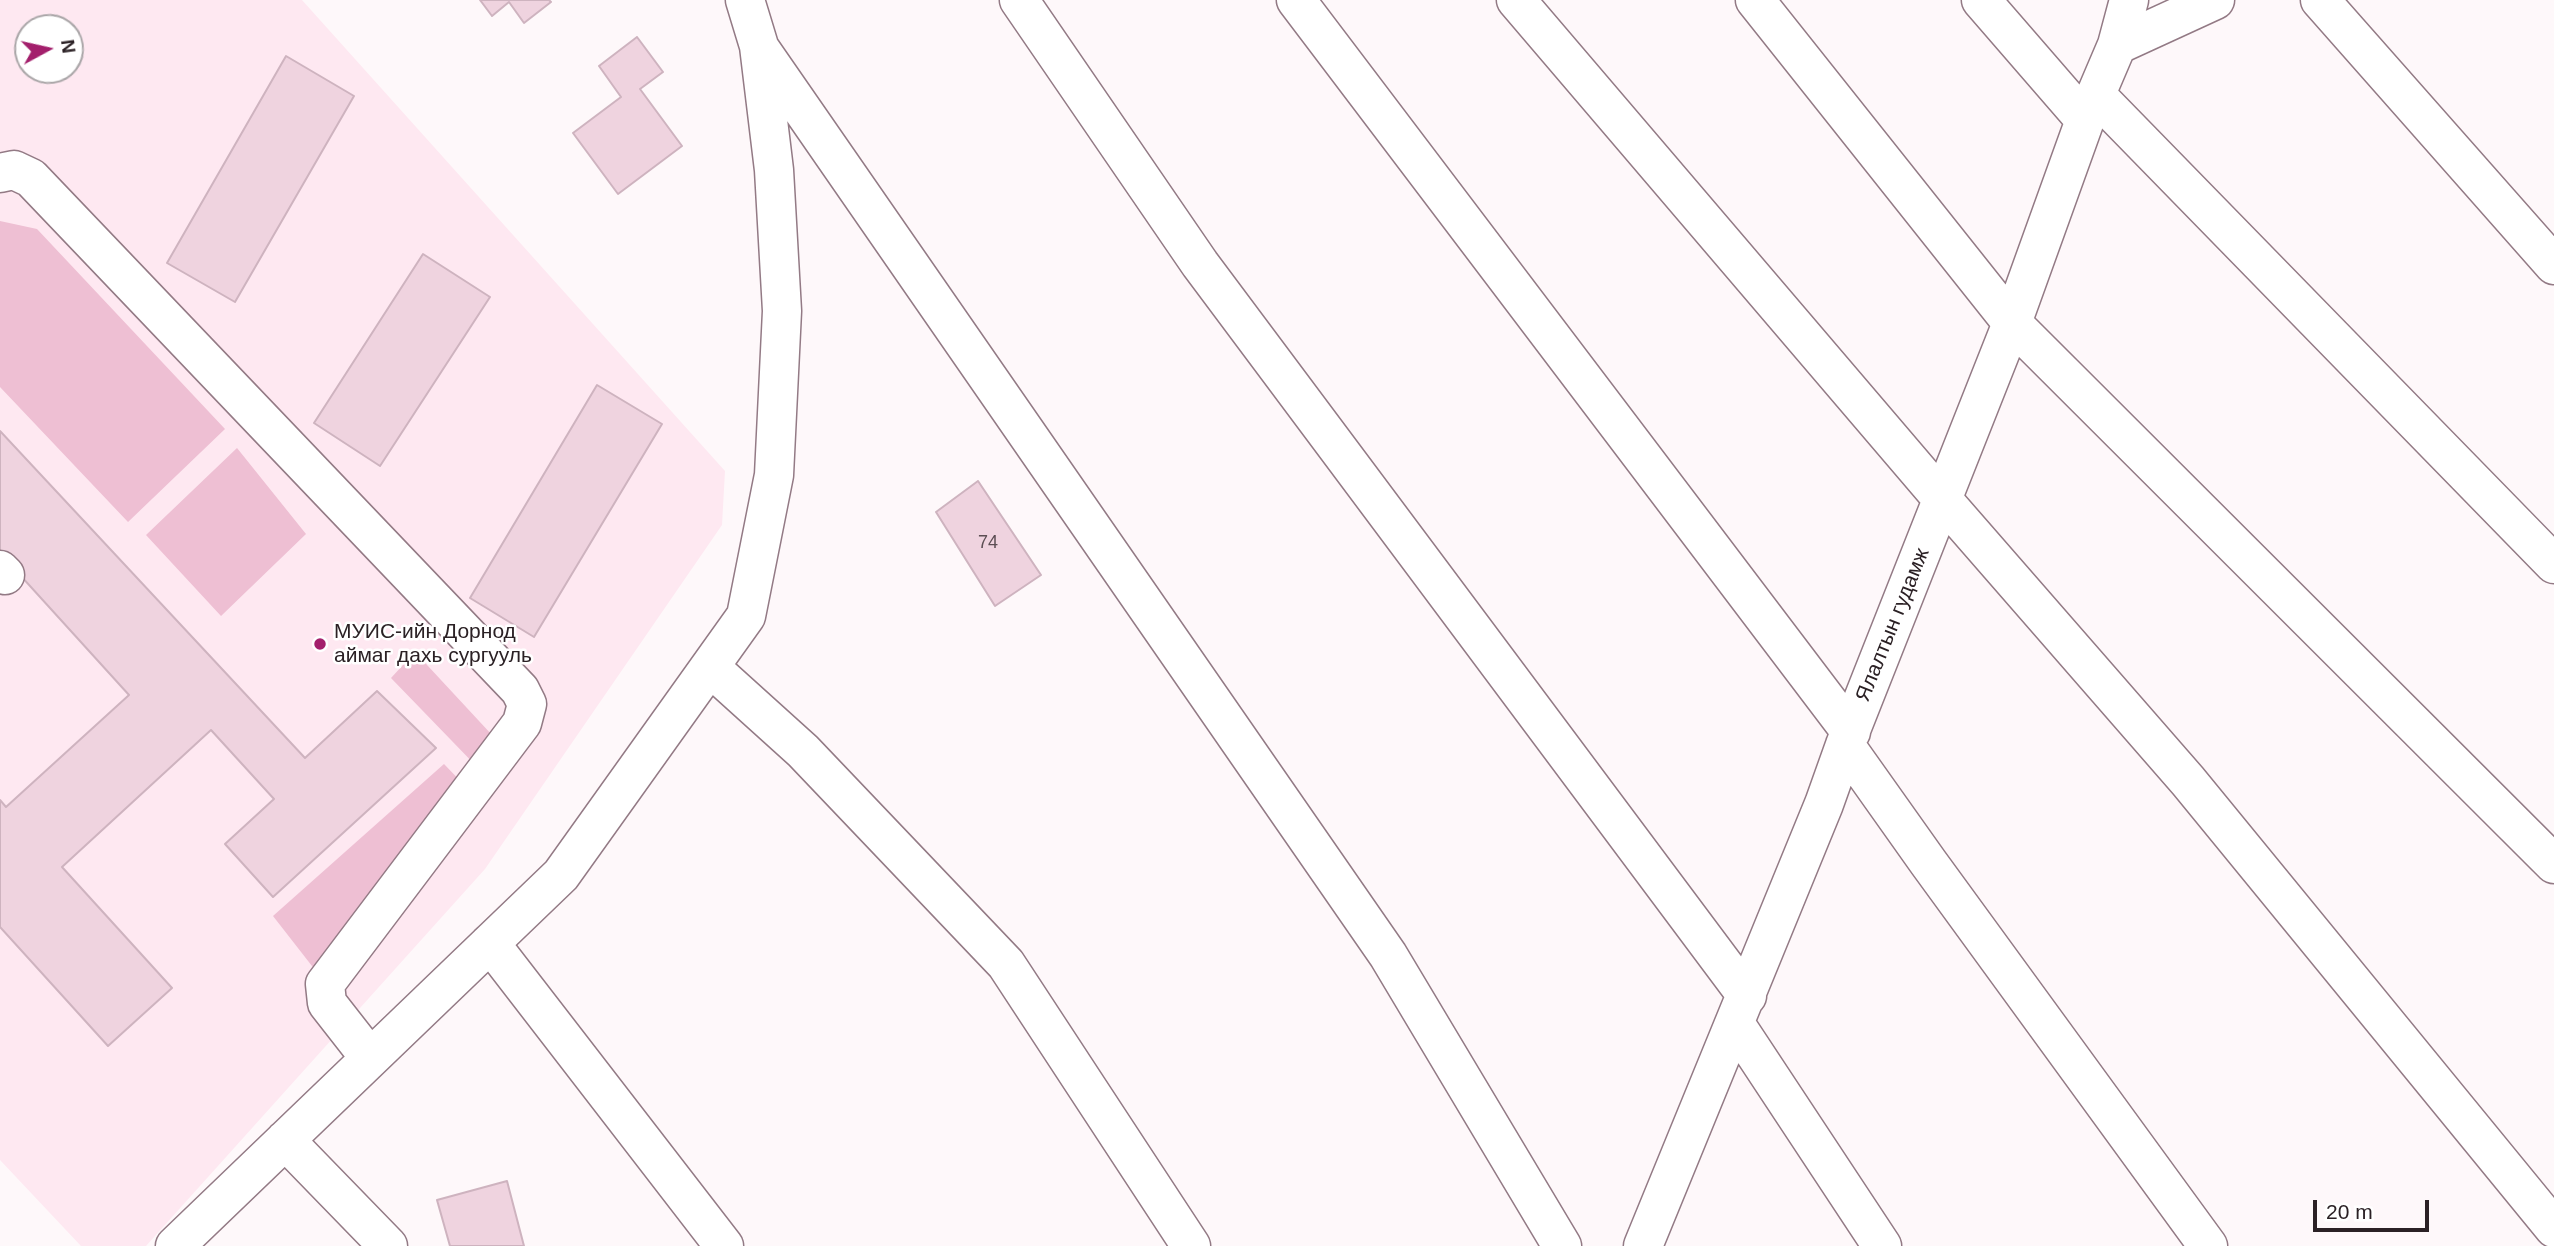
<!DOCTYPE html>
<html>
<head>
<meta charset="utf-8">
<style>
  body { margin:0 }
  #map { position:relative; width:2554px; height:1246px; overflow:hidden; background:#fef8fa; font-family:Helvetica,sans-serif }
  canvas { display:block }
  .north { position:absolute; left:14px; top:14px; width:70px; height:70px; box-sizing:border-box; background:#fff; border:2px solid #aaa6a8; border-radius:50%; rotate:82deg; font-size:19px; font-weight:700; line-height:28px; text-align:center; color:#2b2125 }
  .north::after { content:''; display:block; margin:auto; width:24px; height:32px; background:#a31f6c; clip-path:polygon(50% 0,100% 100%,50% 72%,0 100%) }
  .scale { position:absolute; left:2313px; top:1200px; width:116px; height:32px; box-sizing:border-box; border:4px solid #2b2125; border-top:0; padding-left:9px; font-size:21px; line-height:24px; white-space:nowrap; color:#2b2125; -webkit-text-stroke:5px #fff; paint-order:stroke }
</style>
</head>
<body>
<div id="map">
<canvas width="2554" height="1246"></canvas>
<div class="north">N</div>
<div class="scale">20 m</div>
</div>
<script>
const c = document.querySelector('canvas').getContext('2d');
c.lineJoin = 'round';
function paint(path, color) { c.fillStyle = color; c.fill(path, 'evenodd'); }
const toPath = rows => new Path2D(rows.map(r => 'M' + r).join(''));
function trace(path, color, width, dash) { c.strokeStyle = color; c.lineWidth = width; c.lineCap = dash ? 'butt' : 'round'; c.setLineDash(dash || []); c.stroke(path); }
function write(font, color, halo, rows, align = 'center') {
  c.font = font + ' Helvetica,sans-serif'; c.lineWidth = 5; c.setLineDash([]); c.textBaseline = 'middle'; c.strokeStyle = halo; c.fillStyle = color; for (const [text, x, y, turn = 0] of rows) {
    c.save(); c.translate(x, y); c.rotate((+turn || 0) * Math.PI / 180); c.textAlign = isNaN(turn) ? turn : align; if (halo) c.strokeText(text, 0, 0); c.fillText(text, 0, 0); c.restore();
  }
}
const built = toPath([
  [0,0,302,0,725,471,722,525,485,869,146,1246,81,1246,0,1160],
  [28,28,70,28,70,70,28,70]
]);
const green = toPath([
  [0,221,37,229,225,429,128,522,0,387],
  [237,448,306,534,221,616,146,535],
  [415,652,492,735,482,772,391,678],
  [444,764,469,790,319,975,273,916]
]);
const building = toPath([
  [480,0,549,0,551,2,524,23,509,2,492,16,480,0],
  [637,37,663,72,640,89,682,146,618,194,573,133,621,97,599,66,637,37],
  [286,56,354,96,235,302,167,263,286,56],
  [423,254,490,297,380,466,314,423,423,254],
  [597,385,662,424,534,637,470,598,597,385],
  [0,431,305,758,377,691,436,748,273,897,225,844,274,799,211,730,62,867,172,988,108,1046,0,927,0,800,6,807,129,695,0,553,0,431],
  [978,481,1041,575,995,606,936,512,978,481],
  [507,1181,524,1246,450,1246,437,1200,507,1181]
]);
const minor = toPath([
  [1019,0,1200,264,1747,996],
  [1296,0,1851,732],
  [1516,0,1943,500,2188,781,2554,1228],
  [1755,0,2012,323,2554,864],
  [1981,0,2085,120],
  [2320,0,2554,265],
  [2117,45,2215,0],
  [761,50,1388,955,1562,1246],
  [2096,95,2554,564],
  [0,173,14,170,31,178,520,690,527,704,522,723,325,984,327,1003,370,1058],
  [0,570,5,575],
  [710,667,803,751,1006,964,1191,1246],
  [1845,745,1928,862,2208,1246],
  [490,943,724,1246],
  [1736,1025,1882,1246],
  [285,1140,388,1246],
  [175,1246,561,875,746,616,774,475,782,311,774,170,759,46,745,0],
  [1643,1246,1824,804,1845,745,2012,323,2085,120,2117,45,2129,0]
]);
const markers = [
  [320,644,7,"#a31f6c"]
];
const numberNames = [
  ["74",988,543]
];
const streetNames = [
  ["Ялалтын гудамж",1893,625,-68]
];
const poiNames = [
  ["МУИС-ийн Дорнод",334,632],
  ["аймаг дахь сургууль",334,656]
];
paint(built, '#fee8f1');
paint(green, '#eebfd3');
paint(building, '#efd3df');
trace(building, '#ceb3bf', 2);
trace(minor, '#937a85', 41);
trace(minor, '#fff', 38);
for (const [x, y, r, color] of markers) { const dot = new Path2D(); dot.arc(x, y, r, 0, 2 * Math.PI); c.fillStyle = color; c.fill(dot); trace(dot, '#fff', 2.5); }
write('18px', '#5c4e54', null, numberNames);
write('21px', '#2b2125', '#fff', streetNames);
write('21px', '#2b2125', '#fff', poiNames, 'left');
</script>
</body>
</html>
